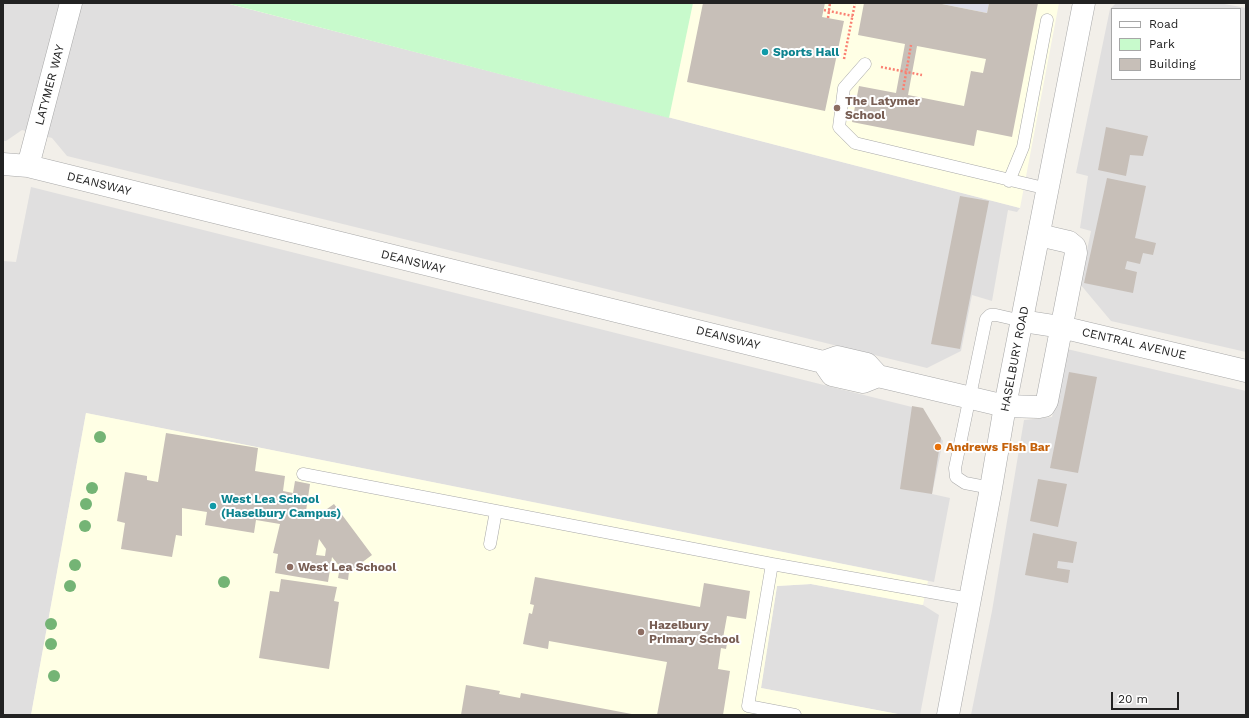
<!DOCTYPE html>
<html>
<head>
<meta charset="utf-8">
<style>
  body { margin:0 }
  #map { position:relative; width:1249px; height:718px; overflow:hidden; background:#f2efe9; font-family:"Work Sans",sans-serif }
  canvas { display:block }
  .frame { position:absolute; inset:0; border:4px solid #222; pointer-events:none }
  .legend { position:absolute; left:1111px; top:8px; width:130px; height:72px; box-sizing:border-box; background:#fff; border:1px solid #a7a7a7; margin:0; padding:5px 7px; list-style:none; font-size:12px; color:#222 }
  .legend li { display:flex; align-items:center; gap:8px; height:20px }
  .legend b { width:20px; border:1px solid #a7a7a7 }
  .scale { position:absolute; left:1111px; top:692px; width:68px; height:18px; box-sizing:border-box; border:2px solid #222; border-top:0; padding-left:5px; font-size:12px; line-height:14px; white-space:nowrap; color:#222; -webkit-text-stroke:3px #fff; paint-order:stroke }
</style>
</head>
<body>
<div id="map">
<canvas width="1249" height="718"></canvas>
<div class="frame"></div>
<ul class="legend">
<li><b style="height:5px;background:#fff"></b>Road</li>
<li><b style="height:11px;background:#c8facc"></b>Park</li>
<li><b style="height:11px;background:#c7bfb8"></b>Building</li>
</ul>
<div class="scale">20 m</div>
</div>
<script>
const c = document.querySelector('canvas').getContext('2d');
c.lineJoin = 'round';
function paint(path, color) { c.fillStyle = color; c.fill(path, 'evenodd'); }
const toPath = rows => new Path2D(rows.map(r => 'M' + r).join(''));
function trace(path, color, width, dash) { c.strokeStyle = color; c.lineWidth = width; c.lineCap = dash ? 'butt' : 'round'; c.setLineDash(dash || []); c.stroke(path); }
function write(font, color, halo, rows, align = 'center') {
  c.font = font + ' "Work Sans",sans-serif'; c.lineWidth = 4; c.setLineDash([]); c.textBaseline = 'middle'; c.strokeStyle = halo; c.fillStyle = color; for (const [text, x, y, turn = 0] of rows) {
    c.save(); c.translate(x, y); c.rotate((+turn || 0) * Math.PI / 180); c.textAlign = isNaN(turn) ? turn : align; if (halo) c.strokeText(text, 0, 0); c.fillText(text, 0, 0); c.restore();
  }
}
const residential = toPath([
  [3,3,226,3,1020,208,1017,212,1008,210,992,301,972,295,961,351,927,368,67,156,52,138,22,130,6,141,3,141],
  [1116,3,1219,3,1246,8,1246,352,1111,321,1080,284,1091,231,1080,228,1088,176,1076,173,1110,9],
  [1112,9,1240,9,1240,79,1112,79],
  [31,187,920,409,943,441,932,494,950,498,934,582,86,413,31,715,3,715,3,261,16,262],
  [1067,349,1246,391,1246,715,971,715,992,611,1024,420,1052,417],
  [811,584,923,605,939,615,920,715,903,715,761,688,777,586]
]);
const education = toPath([
  [226,3,1059,3,1020,208],
  [86,413,928,581,923,605,811,584,777,586,761,688,903,715,31,715]
]);
const park = toPath([
  [226,3,693,3,669,118]
]);
const plaza = toPath([
  [937,3,989,3,987,13]
]);
const building = toPath([
  [703,3,825,3,822,17,844,21,825,111,687,82],
  [864,3,937,3,987,13,989,3,1038,3,1012,137,977,130,974,146,852,122,859,86,896,93,905,44,858,35],
  [917,46,986,59,983,73,971,71,964,106,908,95],
  [1106,127,1148,136,1143,156,1130,155,1126,176,1098,170],
  [1107,178,1146,186,1135,238,1156,243,1153,255,1143,253,1140,264,1127,261,1125,269,1137,272,1133,293,1084,283],
  [960,196,989,201,960,349,931,344],
  [1069,372,1097,377,1078,473,1050,468],
  [912,406,923,408,941,438,932,494,900,489],
  [166,433,258,448,255,471,285,476,283,491,293,493,295,481,310,484,305,518,313,519,334,504,372,555,349,572,348,580,338,578,340,567,332,557,328,582,275,573,278,554,273,553,280,524,256,520,254,533,205,525,207,512,182,508,182,536,176,535,172,557,121,549,125,523,117,521,125,472,147,476,147,480,158,482],
  [319,539,326,549,325,556,316,555],
  [1038,479,1067,484,1058,527,1030,521],
  [1033,533,1077,542,1073,563,1058,561,1057,568,1070,570,1068,583,1025,575],
  [535,577,700,607,704,583,750,591,746,619,727,616,723,638,728,638,726,649,721,648,718,669,730,671,723,715,657,715,667,662,549,641,548,649,523,644,529,613,532,614,534,605,530,604],
  [281,579,337,587,334,601,339,602,329,669,259,658,270,591,279,592],
  [466,685,500,691,499,694,520,698,521,693,637,715,461,715]
]);
const path = toPath([
  [824,10,853,16],
  [828,18,830,3],
  [844,59,855,3],
  [881,67,922,75],
  [903,90,911,45]
]);
const service = toPath([
  [865,64,844,88,839,127,855,143,1048,189],
  [1009,181,1023,147,1047,20],
  [303,474,496,511],
  [991,488,965,483,956,477,955,468,986,319,990,315,996,315,1022,321],
  [490,544,496,511,772,564,748,706,795,715],
  [772,564,970,599]
]);
const minor = toPath([
  [3,164,28,166,823,362,837,357,867,364,878,376,1005,406,1039,407,1044,406,1047,401,1076,253,1075,247,1069,242,1039,235],
  [28,166,71,3],
  [1022,321,1061,327,1246,371],
  [823,362,832,375,863,382,878,376]
]);
const tertiary = toPath([
  [948,715,991,488,1005,406,1084,3]
]);
const trees = [
  [100,437],
  [92,488],
  [86,504],
  [85,526],
  [75,565],
  [224,582],
  [70,586],
  [51,624],
  [51,644],
  [54,676]
];
const markers = [
  [765,52,4,"#0f9aa8"],
  [837,108,4,"#8d6e63"],
  [938,447,4,"#e8710a"],
  [213,506,4,"#0f9aa8"],
  [290,567,4,"#8d6e63"],
  [641,632,4,"#8d6e63"]
];
const cultureNames = [
  ["Sports Hall",773,52],
  ["West Lea School",221,499],
  ["(Haselbury Campus)",221,513]
];
const streetNames = [
  ["LATYMER WAY",50,85,-75],
  ["DEANSWAY",99,184,14],
  ["DEANSWAY",413,262,14],
  ["DEANSWAY",728,338,14],
  ["CENTRAL AVENUE",1134,344,13],
  ["HASELBURY ROAD",1015,359,-79]
];
const educationNames = [
  ["The Latymer",845,101],
  ["School",845,115],
  ["West Lea School",298,567],
  ["Hazelbury",649,625],
  ["Primary School",649,639]
];
const foodNames = [
  ["Andrews Fish Bar",946,447]
];
paint(residential, '#e0dfdf');
paint(education, '#ffffe5');
paint(park, '#c8facc');
paint(plaza, '#dddde8');
paint(building, '#c7bfb8');
trace(service, '#a9a9a9', 13);
trace(minor, '#a9a9a9', 23);
trace(tertiary, '#a9a9a9', 23);
trace(path, '#fa8072', 2.5, [2, 2]);
trace(service, '#fff', 12);
trace(minor, '#fff', 22);
trace(tertiary, '#fff', 22);
c.fillStyle = '#74b475';
for (const [x, y] of trees) { c.beginPath(); c.arc(x, y, 6, 0, 2 * Math.PI); c.fill(); }
for (const [x, y, r, color] of markers) { const dot = new Path2D(); dot.arc(x, y, r, 0, 2 * Math.PI); c.fillStyle = color; c.fill(dot); trace(dot, '#fff', 1.5); }
write('bold 12px', '#0d838f', '#fff', cultureNames, 'left');
write('12px', '#222', '#fff', streetNames);
write('bold 12px', '#785e54', '#fff', educationNames, 'left');
write('bold 12px', '#c56008', '#fff', foodNames, 'left');
</script>
</body>
</html>
